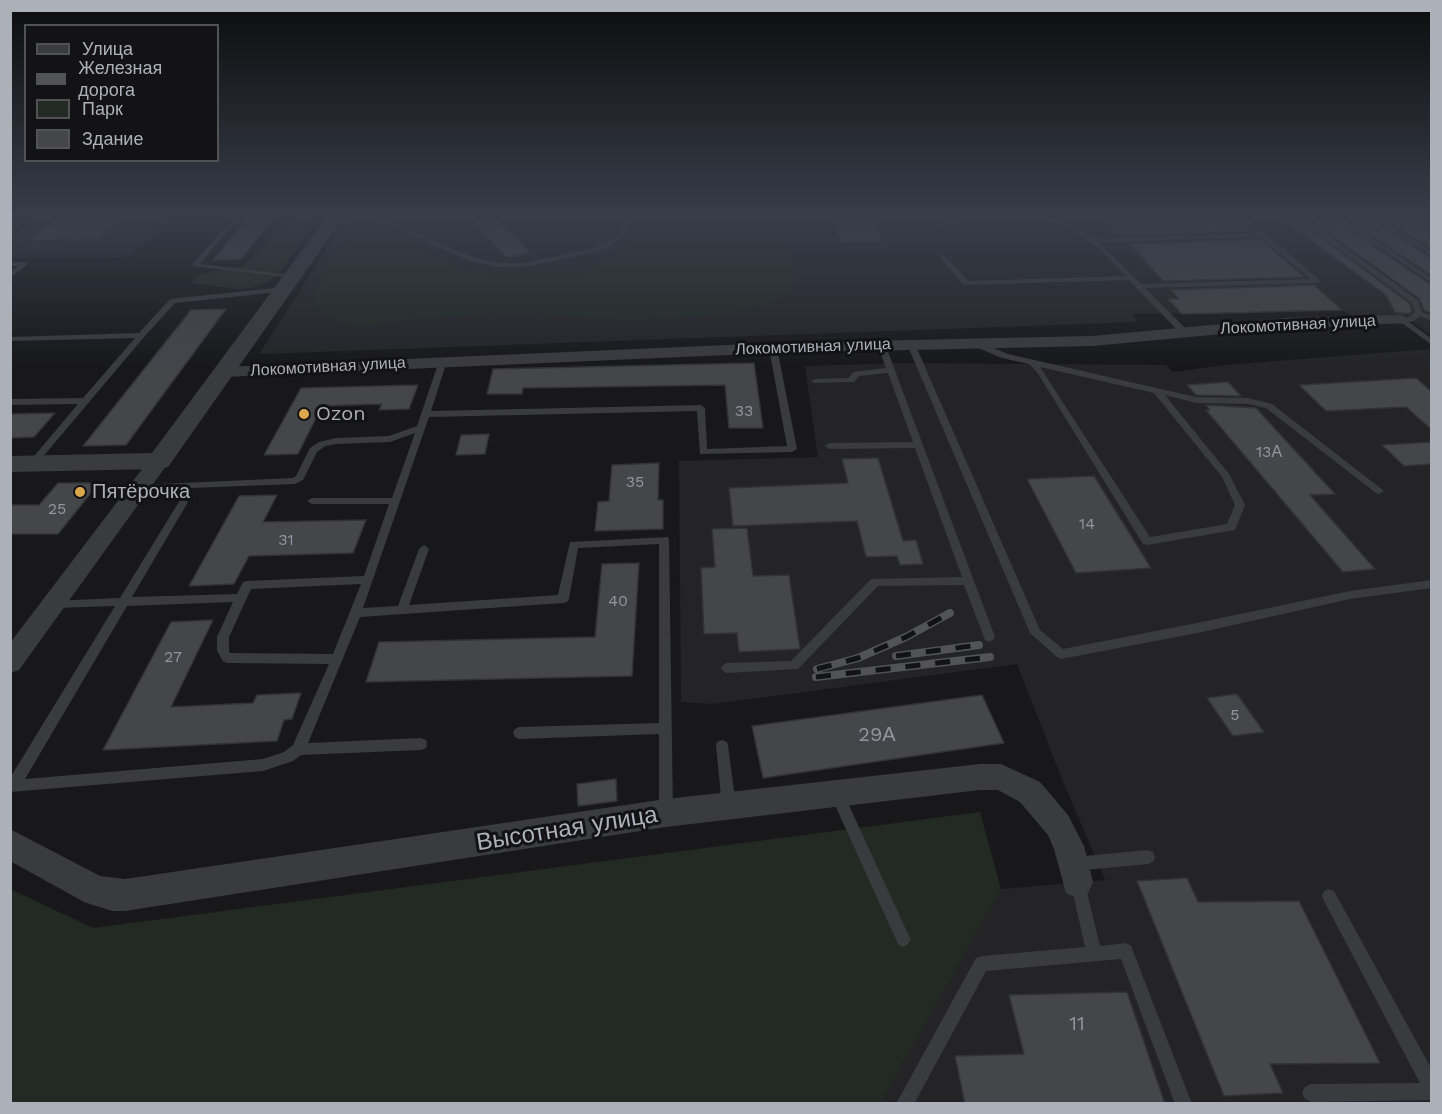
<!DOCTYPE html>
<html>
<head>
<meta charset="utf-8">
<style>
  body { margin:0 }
  #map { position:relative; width:1442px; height:1114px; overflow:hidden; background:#18181a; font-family:"Work Sans",sans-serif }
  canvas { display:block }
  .frame { position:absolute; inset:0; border:12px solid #acb0b8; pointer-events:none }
  .legend { position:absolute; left:24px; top:24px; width:195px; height:138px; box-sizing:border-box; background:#131315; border:2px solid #505256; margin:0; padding:8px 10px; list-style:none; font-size:18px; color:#acb0b8 }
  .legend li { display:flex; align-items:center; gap:12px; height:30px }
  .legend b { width:30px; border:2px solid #505256 }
</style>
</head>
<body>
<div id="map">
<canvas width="1442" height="1114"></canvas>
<div class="frame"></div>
<ul class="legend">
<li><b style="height:8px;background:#3a3b3f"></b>Улица</li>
<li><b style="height:8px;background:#515357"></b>Железная дорога</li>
<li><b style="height:16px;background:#232a23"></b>Парк</li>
<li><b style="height:16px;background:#45464a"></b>Здание</li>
</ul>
</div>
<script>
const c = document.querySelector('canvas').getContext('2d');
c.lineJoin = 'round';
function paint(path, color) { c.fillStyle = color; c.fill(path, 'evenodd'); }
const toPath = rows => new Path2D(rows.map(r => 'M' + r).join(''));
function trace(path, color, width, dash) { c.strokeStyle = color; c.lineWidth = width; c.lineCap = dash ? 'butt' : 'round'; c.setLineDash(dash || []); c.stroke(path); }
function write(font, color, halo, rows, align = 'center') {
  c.font = font + ' "Work Sans",sans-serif'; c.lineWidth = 6; c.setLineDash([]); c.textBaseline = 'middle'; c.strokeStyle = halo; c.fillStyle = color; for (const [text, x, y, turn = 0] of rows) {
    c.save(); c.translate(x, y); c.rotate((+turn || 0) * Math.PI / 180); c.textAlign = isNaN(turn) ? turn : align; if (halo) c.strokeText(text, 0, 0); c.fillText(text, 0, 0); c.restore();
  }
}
const built = toPath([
  [40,214,174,214,130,257,11,258,10,237],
  [349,214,1431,214,1431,335,1404,315,1354,317,1342,310,1133,314,1137,322,259,354],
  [1431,349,1431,1103,880,1103,1001,889,1105,880,1060,774,1017,664,713,704,681,702,679,461,818,457,805,366,904,363,1166,365,1173,372,1226,365]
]);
const green = toPath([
  [305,214,317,214,319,216,318,221,276,276,265,283,251,288,237,289,192,283,196,276,204,273,243,266,293,219],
  [635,214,726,214,736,222,782,226,788,231,794,278,790,292,770,302,731,313,629,321,517,311,415,319,364,326,349,325,326,317,315,304,317,289,329,259,341,246,362,235,376,234,398,238,451,265,477,271,536,275,579,272,622,250,630,238],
  [980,812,1001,889,880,1104,11,1103,12,890,93,928]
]);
const building = toPath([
  [62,214,129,214,100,239,29,240,62,214],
  [251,214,277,214,241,259,213,260,251,214],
  [466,214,493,214,530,252,507,258,466,214],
  [833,214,872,214,882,241,841,242,833,214],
  [1100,214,1233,214,1251,231,1119,235,1100,214],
  [1275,214,1289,214,1410,304,1412,311,1409,314,1395,312,1386,295,1275,214],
  [1302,214,1327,214,1431,285,1431,313,1424,310,1419,298,1302,214],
  [1340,214,1364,214,1431,258,1431,275,1340,214],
  [1377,214,1401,214,1431,234,1431,248,1377,214],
  [1260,239,1304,277,1163,281,1130,244,1260,239],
  [1314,285,1342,310,1182,314,1168,299,1179,299,1171,290,1314,285],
  [226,309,126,445,83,446,191,310,226,309],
  [754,363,763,428,729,428,725,385,523,388,522,394,487,394,493,369,754,363],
  [1416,378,1431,391,1431,429,1406,407,1326,411,1299,385,1416,378],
  [1228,382,1241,396,1196,395,1187,385,1228,382],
  [418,385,409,409,379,410,382,404,322,406,298,454,264,455,301,388,418,385],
  [1206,405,1256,408,1335,494,1310,495,1375,569,1343,572,1206,410,1210,410,1206,405],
  [55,413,34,437,10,438,10,414,55,413],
  [489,434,485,454,456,455,461,435,489,434],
  [1431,442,1431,464,1404,466,1382,445,1431,442],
  [878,458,903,541,916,540,923,564,900,565,897,556,866,557,857,521,733,526,729,488,848,483,842,459,878,458],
  [659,463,658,500,663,500,663,529,595,531,598,502,609,501,612,465,659,463],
  [1094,476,1151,568,1076,573,1027,479,1094,476],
  [58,483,99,483,58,534,10,534,10,505,39,505,58,483],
  [277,495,263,522,366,520,353,553,249,556,234,584,189,586,239,496,277,495],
  [747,528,753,576,789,575,800,649,739,652,737,633,704,634,701,568,715,567,712,529,747,528],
  [639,563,632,676,366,682,379,642,595,637,602,564,639,563],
  [213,620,171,707,253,703,257,695,301,693,292,719,284,720,277,741,103,750,171,622,213,620],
  [1237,694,1264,732,1233,736,1207,698,1237,694],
  [982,695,1004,743,763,778,752,726,982,695],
  [616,779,617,801,578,806,577,784,616,779],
  [1187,878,1198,902,1299,901,1380,1063,1270,1064,1283,1093,1224,1096,1137,881,1187,878],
  [1127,992,1165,1104,965,1104,955,1056,1024,1054,1009,995,1127,992]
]);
const service = toPath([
  [236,214,242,214,200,264,292,275,295,277,294,278,193,266,193,264,236,214],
  [363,214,371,214,472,257,497,263,524,263,594,248,615,238,622,228,626,214,632,214,628,228,619,240,610,246,596,252,524,267,497,267,468,260,363,214],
  [991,214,1005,214,933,227,930,225,991,214],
  [1010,214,1034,214,1073,226,1094,239,1257,233,1235,214,1242,214,1321,281,1317,283,1145,288,1188,331,1188,335,1182,335,1129,280,963,285,940,257,940,255,944,255,968,281,1126,276,1100,249,1069,228,1031,217,1013,216,1010,214],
  [1261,237,1310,279,1141,284,1099,243,1261,237],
  [1291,214,1298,214,1418,300,1422,312,1432,316,1432,321,1420,316,1414,321,1409,322,1432,339,1432,345,1398,320,1409,317,1415,312,1412,303,1291,214],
  [1329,214,1336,214,1432,278,1432,283,1329,214],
  [1366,214,1373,214,1432,251,1432,256,1366,214],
  [1403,214,1410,214,1432,227,1432,232,1403,214],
  [10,262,25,262,28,264,10,278,10,272,18,266,10,266,10,262],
  [284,287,287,287,287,291,175,303,144,337,36,465,30,465,28,463,30,461,78,404,10,405,10,399,83,398,135,338,10,341,10,337,139,333,170,299,284,287],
  [971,341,977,341,1008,354,1196,397,1248,398,1272,404,1384,491,1379,494,1376,493,1266,408,1248,404,1196,403,1165,395,1229,474,1245,505,1235,530,1147,545,1143,544,1037,372,1029,364,1002,358,971,345,971,341],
  [1040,367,1154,393,1222,477,1235,505,1227,524,1150,537,1040,367],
  [878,342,884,342,885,344,995,637,993,640,989,642,985,640,964,585,878,586,798,669,727,673,723,671,721,668,723,665,727,663,791,661,871,579,962,577,915,448,830,449,825,446,830,443,913,442,888,373,859,376,854,382,851,382,815,383,811,381,815,379,849,378,853,372,886,368,877,344,878,342],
  [908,342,914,342,915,344,1040,630,1063,649,1197,623,1350,591,1432,580,1432,588,1350,599,1197,633,1061,659,1057,657,1030,633,907,344,908,342],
  [770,346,773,346,777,348,797,449,792,452,700,454,697,411,429,417,363,608,398,606,419,549,424,545,429,549,409,605,558,595,570,542,668,537,669,540,673,813,671,818,666,820,661,818,659,813,659,734,519,739,515,737,513,733,515,729,519,727,659,723,659,544,578,548,569,599,567,602,563,603,360,617,308,743,421,738,426,740,427,744,426,748,421,750,301,755,293,761,263,771,10,792,10,778,115,606,55,608,51,607,49,604,51,601,120,598,180,500,183,499,188,502,132,597,237,594,243,582,247,581,364,576,389,504,312,504,307,501,312,498,392,498,415,433,390,442,336,444,325,446,317,452,303,480,295,484,140,490,135,487,137,485,293,478,296,476,310,448,319,442,336,438,389,436,417,426,439,361,443,359,447,361,431,411,701,405,705,408,707,449,787,446,769,348,770,346],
  [361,584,333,654,230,653,229,651,229,637,251,589,361,584],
  [233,602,217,637,217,651,223,661,227,663,329,664,293,745,284,752,263,759,25,779,127,606,233,602],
  [722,740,727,742,728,746,736,806,734,811,729,812,724,811,722,806,716,746,717,742,722,740],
  [837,788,842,790,908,934,911,939,908,944,903,947,898,944,830,794,832,790,837,788],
  [1148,850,1153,852,1155,857,1153,862,1148,864,1074,871,1069,869,1067,864,1069,859,1074,857,1148,850],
  [1078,877,1083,879,1085,884,1100,946,1126,943,1131,946,1192,1104,1175,1104,1121,959,986,971,914,1104,896,1104,976,958,982,956,1085,947,1071,884,1073,879,1078,877],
  [1329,889,1334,891,1432,1070,1432,1100,1311,1102,1305,1099,1302,1093,1305,1087,1311,1084,1420,1083,1324,901,1322,896,1324,891,1329,889]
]);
const minor = toPath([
  [1402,315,1410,320,1408,323,1287,328,1092,346,773,353,224,377,218,376,215,372,218,368,224,367,773,343,1092,336,1287,318,1402,315],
  [159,455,166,456,169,461,166,466,19,670,10,673,10,643,152,456,159,455],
  [980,764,1001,764,1040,782,1068,815,1084,846,1093,882,1088,893,1077,898,1066,893,1054,849,1048,835,1020,802,998,790,980,790,666,827,125,911,112,911,84,902,10,861,10,829,100,876,125,879,666,799,980,764]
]);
const tertiary = toPath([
  [329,214,346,214,168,467,159,469,10,472,10,456,152,453,329,214]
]);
const rail = toPath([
  [896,656,979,645],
  [817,669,858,658,906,637,950,613],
  [816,677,990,657]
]);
const markers = [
  [304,414,6,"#dca84e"],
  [80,492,6,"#dca84e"]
];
const farStreetnames = [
  ["Локомотивная улица",1298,325,-3],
  ["Локомотивная улица",813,347,-2],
  ["Локомотивная улица",328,367,-3]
];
const numberNames = [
  ["33",744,411],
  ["13А",1269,452],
  ["35",635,482],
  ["25",57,509],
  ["14",1087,524],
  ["31",286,540],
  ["40",618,601],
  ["27",173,657],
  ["5",1235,715]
];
const poiNames = [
  ["Ozon",316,414],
  ["Пятёрочка",92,492]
];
const nearNumbernames = [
  ["29А",877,735],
  ["11",1077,1024]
];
const nearStreetnames = [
  ["Высотная улица",567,829,-9]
];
paint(built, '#242427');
paint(green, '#232a23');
paint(building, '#45464a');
trace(building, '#333336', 1.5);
paint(service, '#3a3b3f');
paint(minor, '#3a3b3f');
paint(tertiary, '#3a3b3f');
trace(rail, '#515357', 8);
trace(rail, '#131315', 5, [15]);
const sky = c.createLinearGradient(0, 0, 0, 370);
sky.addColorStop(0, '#0d0d0e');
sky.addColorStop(0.58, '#373d49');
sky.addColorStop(1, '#373d4900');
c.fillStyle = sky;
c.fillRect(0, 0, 1442, 370);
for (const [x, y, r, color] of markers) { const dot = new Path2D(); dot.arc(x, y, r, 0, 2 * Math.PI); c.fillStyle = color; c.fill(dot); trace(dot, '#131315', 2); }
write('16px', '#acb0b8', '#131315', farStreetnames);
write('16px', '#92969c', null, numberNames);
write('20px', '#acb0b8', '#131315', poiNames, 'left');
write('20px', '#92969c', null, nearNumbernames);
write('24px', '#acb0b8', '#131315', nearStreetnames);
</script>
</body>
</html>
